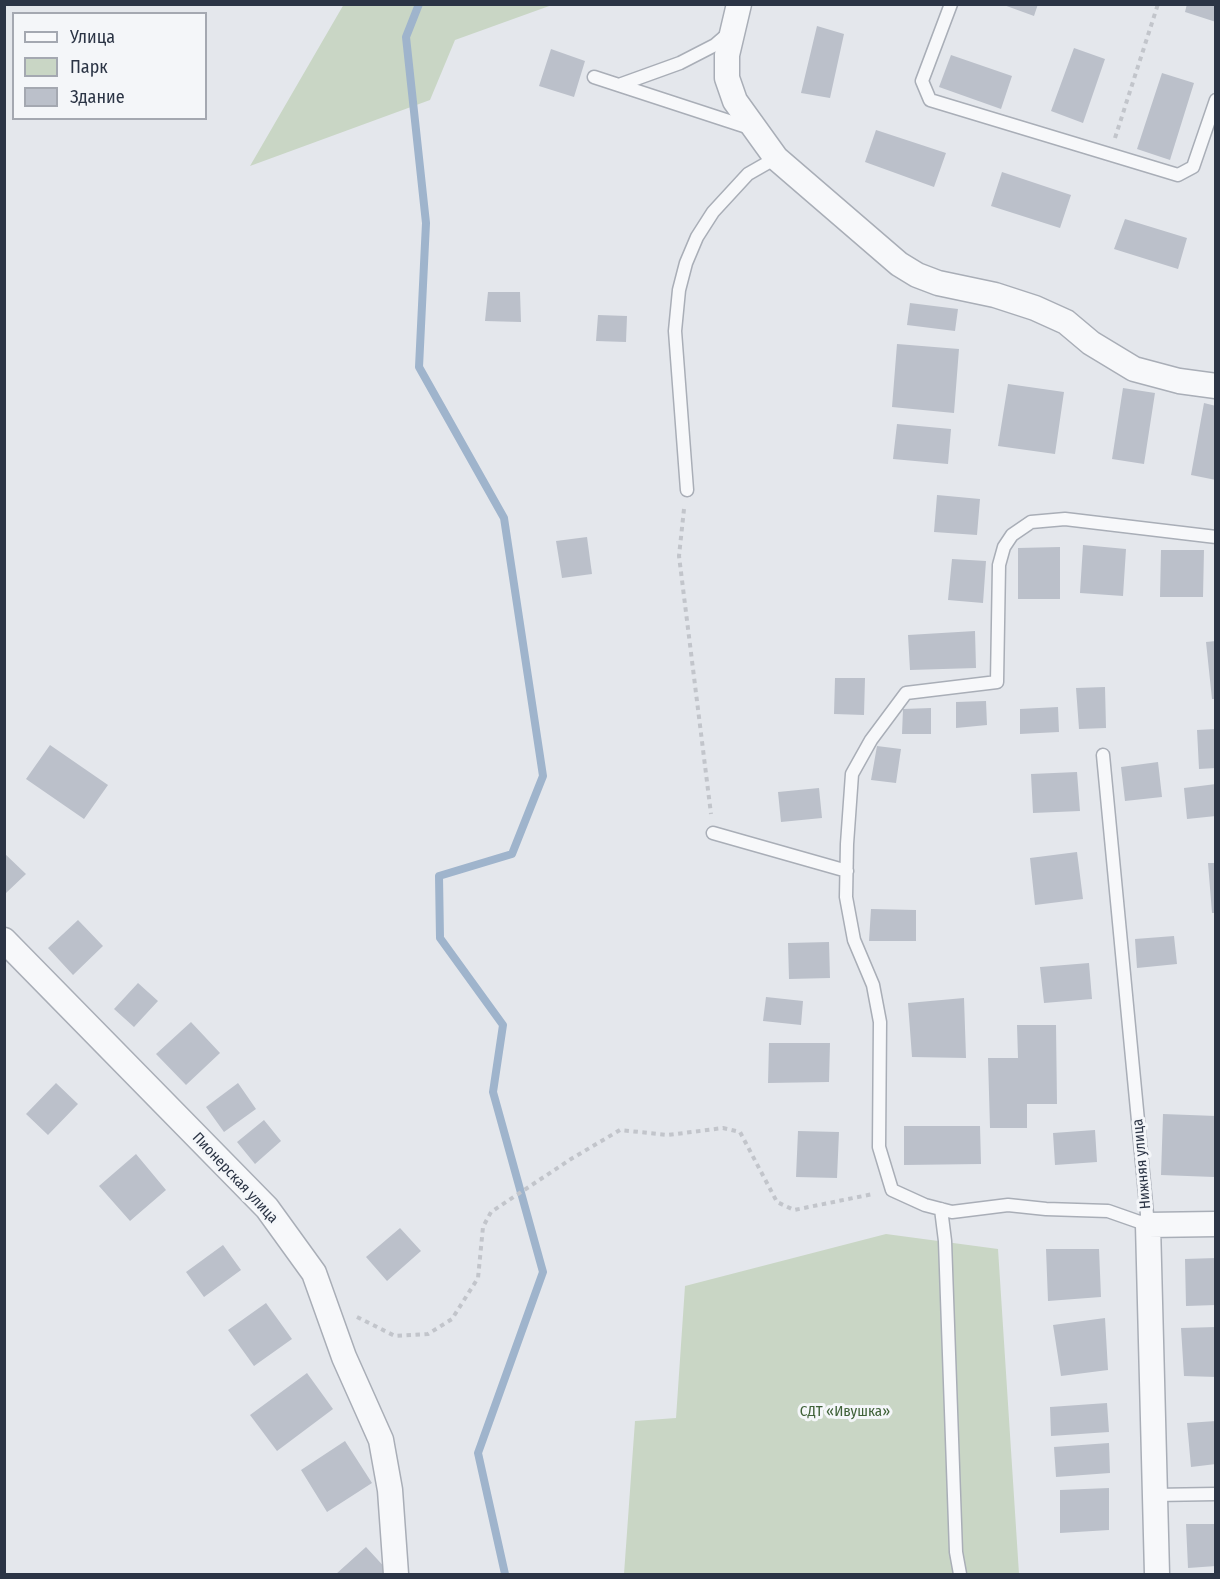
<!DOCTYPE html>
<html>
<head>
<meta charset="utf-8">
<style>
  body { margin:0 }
  #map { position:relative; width:1220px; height:1579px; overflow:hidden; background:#e4e7ec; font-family:"Fira Sans Condensed",sans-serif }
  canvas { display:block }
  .frame { position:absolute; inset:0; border:6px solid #2b3445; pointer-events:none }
  .legend { position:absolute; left:12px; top:12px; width:195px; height:108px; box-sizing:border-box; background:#f4f6f9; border:2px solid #a4a8b1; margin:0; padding:8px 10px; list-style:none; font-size:18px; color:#2b3445 }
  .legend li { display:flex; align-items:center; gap:12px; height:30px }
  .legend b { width:30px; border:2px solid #a4a8b1 }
</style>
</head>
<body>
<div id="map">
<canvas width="1220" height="1579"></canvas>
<div class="frame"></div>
<ul class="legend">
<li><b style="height:8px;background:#f7f8fa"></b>Улица</li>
<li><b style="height:16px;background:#c9d6c5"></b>Парк</li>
<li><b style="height:16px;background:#bbc0ca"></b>Здание</li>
</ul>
</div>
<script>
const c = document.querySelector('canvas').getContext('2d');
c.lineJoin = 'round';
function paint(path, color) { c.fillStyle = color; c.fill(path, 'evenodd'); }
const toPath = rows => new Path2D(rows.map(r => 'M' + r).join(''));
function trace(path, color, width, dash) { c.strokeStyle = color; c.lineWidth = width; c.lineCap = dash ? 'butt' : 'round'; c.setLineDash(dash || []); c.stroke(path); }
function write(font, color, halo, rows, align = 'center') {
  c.font = font + ' "Fira Sans Condensed",sans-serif'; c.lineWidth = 6; c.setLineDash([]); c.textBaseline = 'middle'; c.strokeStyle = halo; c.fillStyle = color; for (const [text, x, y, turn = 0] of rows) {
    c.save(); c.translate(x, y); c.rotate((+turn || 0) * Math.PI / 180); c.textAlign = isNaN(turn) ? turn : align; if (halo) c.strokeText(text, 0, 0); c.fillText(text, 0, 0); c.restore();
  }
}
const green = toPath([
  [344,4,552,4,552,5,455,40,430,100,250,166],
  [886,1234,998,1249,1019,1574,624,1574,635,1421,676,1418,685,1286]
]);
const stream = toPath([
  [419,4,406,37,426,223,419,367,504,518,543,776,512,854,439,876,440,938,503,1025,493,1092,543,1272,478,1453,505,1574]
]);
const building = toPath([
  [1001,4,1038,4,1034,16],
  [1187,4,1216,4,1216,22,1185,12],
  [817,26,844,34,830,98,801,93],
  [1074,48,1105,59,1083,123,1051,111],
  [551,49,585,61,574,97,539,86],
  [951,55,1012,76,1001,109,939,87],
  [1162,73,1194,83,1170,160,1137,149],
  [876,130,946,153,934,187,865,162],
  [1002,172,1071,195,1060,228,991,206],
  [1125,219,1187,238,1178,269,1114,249],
  [488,292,520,292,521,322,485,321],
  [910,303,958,309,955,331,907,325],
  [598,315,627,316,626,342,596,341],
  [897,344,959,349,954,413,892,407],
  [1008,384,1064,392,1055,454,998,446],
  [1123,388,1155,393,1144,464,1112,459],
  [1204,403,1216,406,1216,480,1191,475],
  [897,424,951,429,948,464,893,459],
  [937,495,980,499,977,535,934,532],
  [587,537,592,574,562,578,556,541],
  [1083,545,1126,549,1123,596,1080,593],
  [1060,547,1060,599,1018,599,1018,548],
  [1161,550,1204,550,1203,597,1160,597],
  [952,559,986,561,983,603,948,600],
  [975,631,976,668,910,670,908,635],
  [1216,641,1216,699,1212,699,1206,642],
  [835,678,865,678,864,715,834,714],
  [1105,687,1106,728,1079,729,1076,688],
  [986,701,987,725,956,728,956,702],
  [1058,707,1059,732,1020,734,1020,709],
  [931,708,931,734,902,734,903,709],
  [1216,729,1216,768,1199,769,1197,730],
  [50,745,108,785,84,819,26,779],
  [877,746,901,749,896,783,871,780],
  [1158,762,1162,797,1125,801,1121,767],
  [1077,772,1080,811,1033,813,1031,774],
  [1216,784,1216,816,1187,819,1184,788],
  [819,788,822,818,781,822,778,792],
  [1077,852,1083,899,1035,905,1030,858],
  [4,853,26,874,6,893,4,892],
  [1208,863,1216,863,1216,913,1212,913],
  [871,909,916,910,916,941,869,941],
  [78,920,103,946,73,975,48,948],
  [1174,936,1177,964,1137,968,1135,939],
  [829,942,830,978,789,979,788,943],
  [1089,963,1092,999,1044,1003,1040,967],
  [138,983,158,1001,134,1027,114,1009],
  [766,997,803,1001,801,1025,763,1021],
  [964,998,966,1058,912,1057,908,1003],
  [191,1022,220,1053,186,1085,156,1054],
  [1017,1025,1056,1025,1057,1104,1027,1104,1027,1128,990,1128,988,1058,1018,1058],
  [769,1043,830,1043,829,1082,768,1083],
  [56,1083,78,1104,48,1135,26,1114],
  [238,1083,256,1109,224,1132,206,1107],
  [1163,1114,1216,1116,1214,1177,1161,1175],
  [264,1120,281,1141,255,1164,237,1142],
  [904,1126,980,1126,981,1164,904,1165],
  [1095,1130,1097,1162,1055,1165,1053,1133],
  [798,1131,839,1132,837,1178,796,1177],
  [136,1154,166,1190,130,1221,99,1186],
  [400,1228,421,1251,387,1281,366,1257],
  [223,1245,241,1270,204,1297,186,1272],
  [1046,1249,1099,1249,1101,1297,1048,1301],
  [1216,1258,1216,1305,1186,1306,1185,1259],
  [266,1303,292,1339,254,1366,228,1330],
  [1105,1318,1108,1370,1061,1376,1053,1325],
  [1216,1327,1216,1377,1184,1376,1181,1328],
  [307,1373,333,1409,277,1451,250,1415],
  [1107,1403,1109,1432,1051,1436,1050,1407],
  [1216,1421,1216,1464,1191,1467,1187,1423],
  [345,1441,372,1483,327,1512,301,1470],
  [1109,1443,1110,1473,1056,1477,1054,1447],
  [1109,1488,1109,1530,1060,1533,1060,1490],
  [1186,1524,1216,1524,1216,1566,1188,1568],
  [366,1547,389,1572,387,1574,336,1574]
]);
const path = toPath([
  [1115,138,1158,4],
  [684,509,679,556,711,814],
  [357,1317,395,1336,428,1334,452,1319,478,1278,483,1227,491,1212,571,1159,620,1130,668,1135,723,1128,740,1132,777,1202,794,1210,873,1194]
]);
const lane = toPath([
  [951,4,922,81,930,100,1178,175,1193,167,1216,100],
  [594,77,750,128],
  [619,85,680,63,715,45,730,32],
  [687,490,675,331,679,290,686,263,697,237,713,212,748,174,776,158],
  [1103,755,1148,1225,1108,1211,1046,1209,1008,1205,952,1212,925,1205,892,1190,879,1147,880,1022,873,985,854,940,846,897,847,844,852,774,871,740,906,693,997,682,999,565,1004,547,1012,535,1031,522,1065,519,1216,537],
  [713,833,847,871],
  [941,1209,945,1241,956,1552,960,1574],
  [1154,1495,1216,1494]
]);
const street = toPath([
  [739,4,727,55,727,78,735,101,776,158,899,264,917,275,938,283,995,295,1035,308,1066,322,1091,343,1134,369,1179,381,1216,386],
  [4,940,267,1208,314,1273,344,1357,381,1440,390,1490,396,1574],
  [1157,1574,1148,1225,1216,1224]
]);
const streetNames = [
  ["Нижняя улица",1142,1164,-95],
  ["Пионерская улица",235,1178,47]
];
const parkNames = [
  ["СДТ «Ивушка»",845,1412]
];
paint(green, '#c9d6c5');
trace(stream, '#9fb4cc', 8);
paint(building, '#bbc0ca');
trace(lane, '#a9aeb7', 15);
trace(street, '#a9aeb7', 27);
trace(path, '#c2c5cb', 4, [4.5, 4.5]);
trace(lane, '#f7f8fa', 12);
trace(street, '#f7f8fa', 24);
write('15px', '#2b3445', '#f4f6f9', streetNames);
write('15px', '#3f6138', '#f4f6f9', parkNames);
</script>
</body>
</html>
